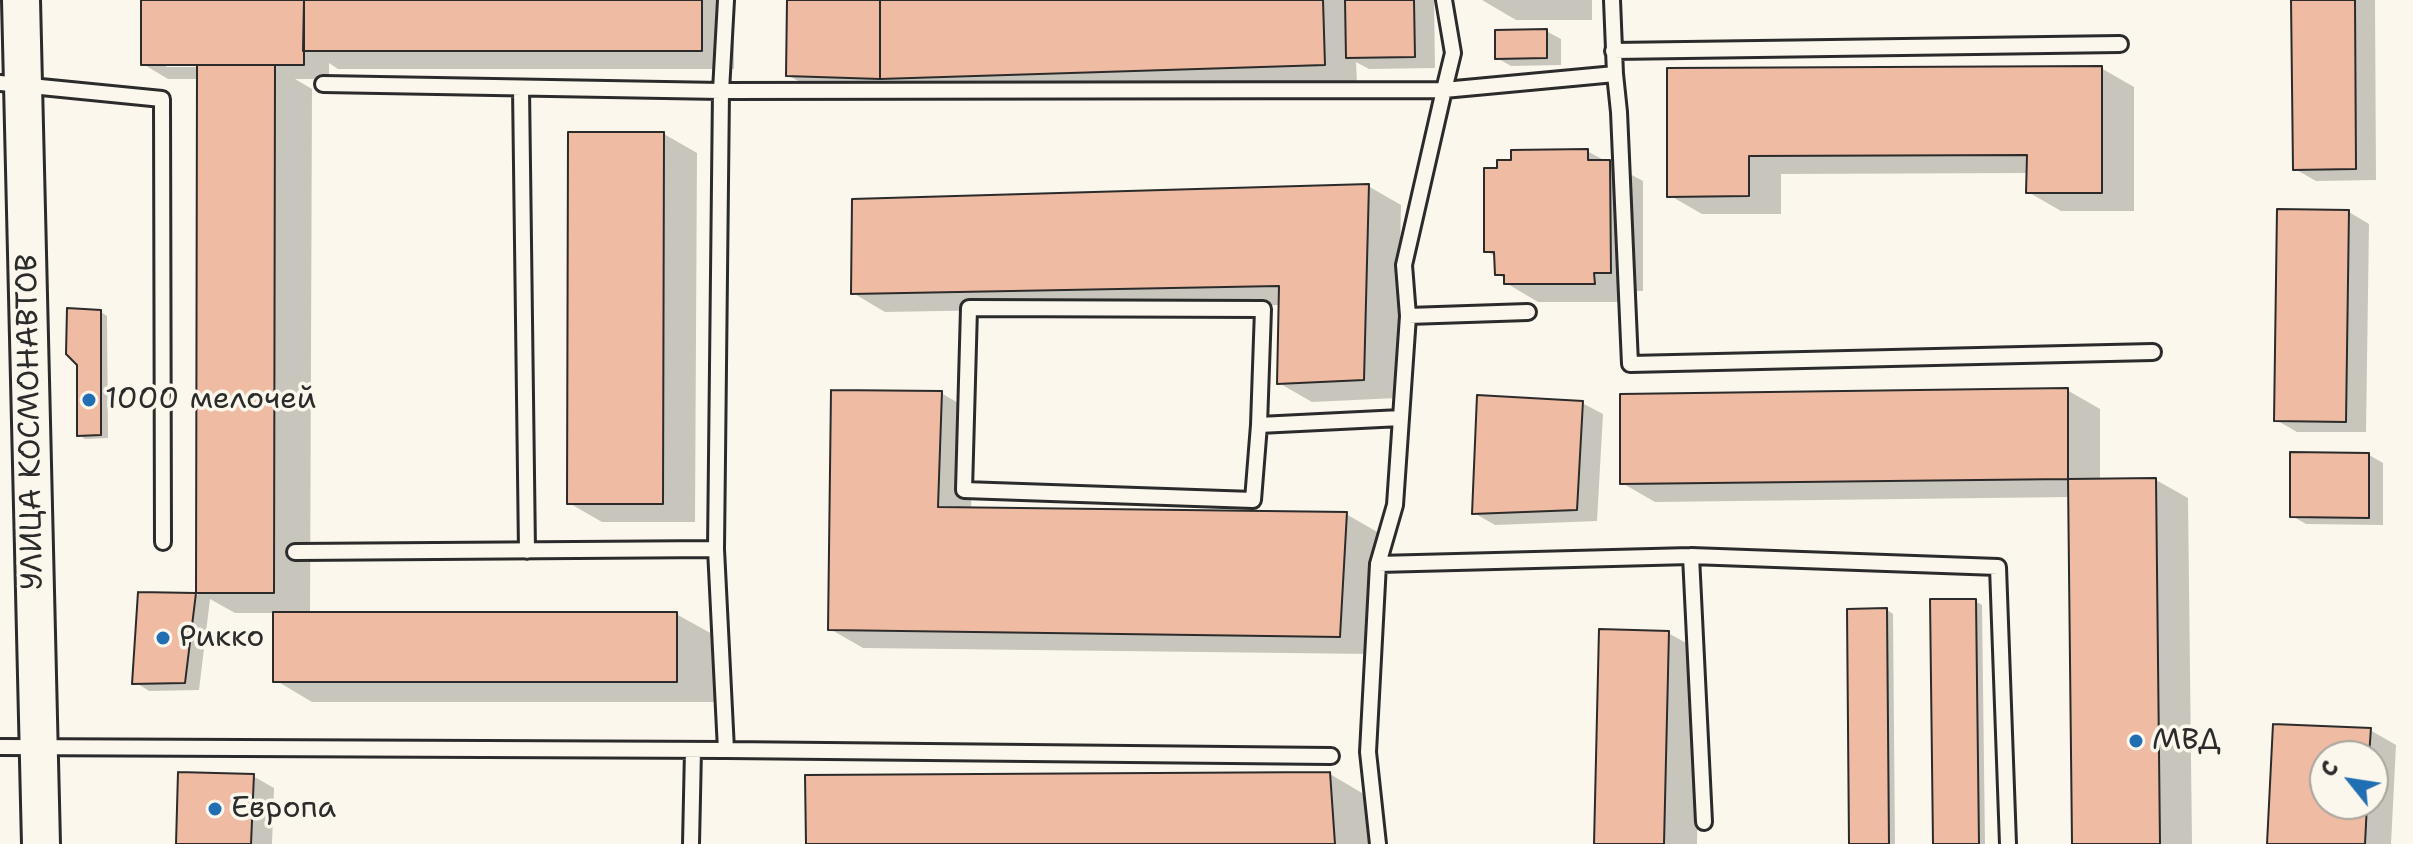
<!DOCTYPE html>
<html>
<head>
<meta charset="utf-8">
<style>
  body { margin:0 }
  #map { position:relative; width:2413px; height:844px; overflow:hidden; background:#fbf7ec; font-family:"Shantell Sans",sans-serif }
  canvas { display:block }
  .north { position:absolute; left:2309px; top:740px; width:80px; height:80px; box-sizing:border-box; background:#fbf7ec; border:2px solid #a8a59f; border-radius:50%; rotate:300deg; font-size:22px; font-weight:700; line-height:32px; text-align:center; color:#2b2b2b }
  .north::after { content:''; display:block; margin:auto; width:28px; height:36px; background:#1f6fb2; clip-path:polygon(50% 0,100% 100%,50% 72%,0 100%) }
</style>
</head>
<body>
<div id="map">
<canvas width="2413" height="844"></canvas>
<div class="north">С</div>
</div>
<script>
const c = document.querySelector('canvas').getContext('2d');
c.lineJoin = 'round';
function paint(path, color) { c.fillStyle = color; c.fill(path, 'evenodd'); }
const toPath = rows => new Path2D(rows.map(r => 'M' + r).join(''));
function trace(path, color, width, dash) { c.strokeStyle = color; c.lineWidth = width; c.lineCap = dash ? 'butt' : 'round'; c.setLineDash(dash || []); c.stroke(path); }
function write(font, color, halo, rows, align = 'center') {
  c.font = font + ' "Shantell Sans",sans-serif'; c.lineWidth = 7; c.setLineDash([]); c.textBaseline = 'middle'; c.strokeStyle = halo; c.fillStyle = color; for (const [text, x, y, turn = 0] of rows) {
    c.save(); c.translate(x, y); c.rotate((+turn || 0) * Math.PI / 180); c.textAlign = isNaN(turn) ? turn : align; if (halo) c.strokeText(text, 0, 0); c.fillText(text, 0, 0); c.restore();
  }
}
const shadow = toPath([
  [143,0,734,0,734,69,338,69,329,63,329,79,295,79,312,89,310,614,676,614,714,635,714,702,312,702,275,680,275,613,235,613,210,599,199,690,149,691,135,682,140,594,198,595,199,79,168,79,143,64],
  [166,63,199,63,199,67,166,67],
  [789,0,1434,0,1435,68,1369,69,1356,62,1357,83,914,97,820,94,788,75],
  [1482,0,1592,0,1592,20,1516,20],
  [2293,0,2375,0,2376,180,2316,181,2295,169],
  [1546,31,1561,39,1561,65,1511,66,1497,58],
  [2101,68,2134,87,2134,211,2061,211,2028,192,2029,173,1781,174,1781,214,1702,214,1669,195,1669,70],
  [664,134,697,153,695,522,602,522,569,503],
  [1587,151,1643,181,1643,291,1626,291,1627,302,1538,302,1506,283,1506,279,1497,274,1496,257,1486,251],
  [1368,186,1401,205,1397,398,1312,402,1279,383,1281,305,885,312,853,293],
  [2349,212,2369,224,2366,432,2297,432,2276,420],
  [101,312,107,316,108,438,85,439,79,435],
  [2067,390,2100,409,2100,480,2156,480,2188,498,2192,844,2074,844,2070,497,1655,502,1622,483],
  [941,393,974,412,971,509,1346,514,1379,533,1372,654,863,648,830,629],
  [1582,403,1603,414,1597,521,1495,525,1474,513],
  [2369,455,2383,463,2383,525,2306,524,2292,516],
  [1975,601,1982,605,1985,844,1935,844],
  [1887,610,1893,614,1895,844,1851,844],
  [1668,633,1701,651,1697,844,1596,844],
  [2275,726,2370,730,2396,745,2391,844,2269,844],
  [2325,756,2373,756,2373,804,2325,804],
  [1330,774,1367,796,1370,844,808,844],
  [253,776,274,788,272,844,178,844]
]);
const building = toPath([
  [141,0,304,0,304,65,141,65,141,0],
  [304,0,702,0,702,51,303,51,304,0],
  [787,0,880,0,880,79,786,76,787,0],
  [880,0,1323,0,1325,65,880,79,880,0],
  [1345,0,1414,0,1415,57,1346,58,1345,0],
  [2291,0,2355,0,2356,169,2293,170,2291,0],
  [1547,29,1547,58,1495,59,1495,30,1547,29],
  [197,65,275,65,274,593,196,593,197,65],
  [2102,66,2102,193,2026,193,2027,155,1749,156,1749,196,1667,197,1667,68,2102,66],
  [568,132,664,132,663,504,567,504,568,132],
  [1588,149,1588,160,1610,160,1611,273,1594,273,1595,284,1504,284,1504,275,1495,275,1494,252,1484,252,1484,168,1497,168,1497,160,1511,160,1511,150,1588,149],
  [1369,184,1364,380,1277,384,1279,286,851,294,852,199,1369,184],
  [2277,209,2349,210,2346,422,2274,421,2277,209],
  [67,308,101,310,101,435,77,436,77,365,66,354,67,308],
  [2068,388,2068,479,1620,484,1620,394,2068,388],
  [831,390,942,391,938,507,1347,512,1340,637,828,630,831,390],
  [1477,395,1583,401,1577,510,1472,514,1477,395],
  [2290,452,2369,453,2369,518,2290,517,2290,452],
  [2156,478,2160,844,2072,844,2068,479,2156,478],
  [138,592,196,593,185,683,132,684,138,592],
  [1930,599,1976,599,1979,844,1933,844,1930,599],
  [1887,608,1889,844,1849,844,1847,609,1887,608],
  [273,612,677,612,677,682,273,682,273,612],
  [1599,629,1669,631,1664,844,1594,844,1599,629],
  [2273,724,2371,728,2369,756,2325,756,2325,804,2367,804,2365,844,2267,844,2273,724],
  [178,772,254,774,251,844,176,844,178,772],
  [1330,772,1335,844,806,844,805,775,1330,772]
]);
const service = toPath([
  [726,0,721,91,1444,90,1453,53,1444,0],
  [1613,51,2120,44],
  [1615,74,1619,112,1630,364,2153,352],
  [0,83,162,99,163,542],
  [323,84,721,91,716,549],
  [521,88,527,551],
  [1408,316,1528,312],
  [1259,425,1253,500,964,490,969,308,1263,309,1259,425,1401,418],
  [295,552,716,549,726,750],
  [1691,556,1704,822],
  [1378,564,1691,556,1998,567,2008,844],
  [0,747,726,750,1331,756],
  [691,844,693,750],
  [1378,844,1368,752,1378,564,1395,505,1408,316,1404,265,1444,90,1615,74,1612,0]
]);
const tertiary = toPath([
  [21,0,41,844]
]);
const markers = [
  [89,400,8,"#1f6fb2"],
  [163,638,8,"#1f6fb2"],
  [2136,741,8,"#1f6fb2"],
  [215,809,8,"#1f6fb2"]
];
const poiNames = [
  ["1000 мелочей",105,400],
  ["Рикко",179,638],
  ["МВД",2152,741],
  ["Европа",231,809]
];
const streetNames = [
  ["УЛИЦА КОСМОНАВТОВ",31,422,-91]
];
paint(shadow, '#0003');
paint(building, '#f0bba3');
trace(building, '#2b2b2b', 2);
trace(service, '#2b2b2b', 20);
trace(tertiary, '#2b2b2b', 42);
trace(service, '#fbf7ec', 14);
trace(tertiary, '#fbf7ec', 36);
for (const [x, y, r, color] of markers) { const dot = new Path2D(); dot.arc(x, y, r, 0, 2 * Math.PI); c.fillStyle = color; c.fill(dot); trace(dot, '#fbf7ec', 3); }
write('30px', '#2b2b2b', '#fbf7ec', poiNames, 'left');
write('30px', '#2b2b2b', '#fbf7ec', streetNames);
</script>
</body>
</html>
